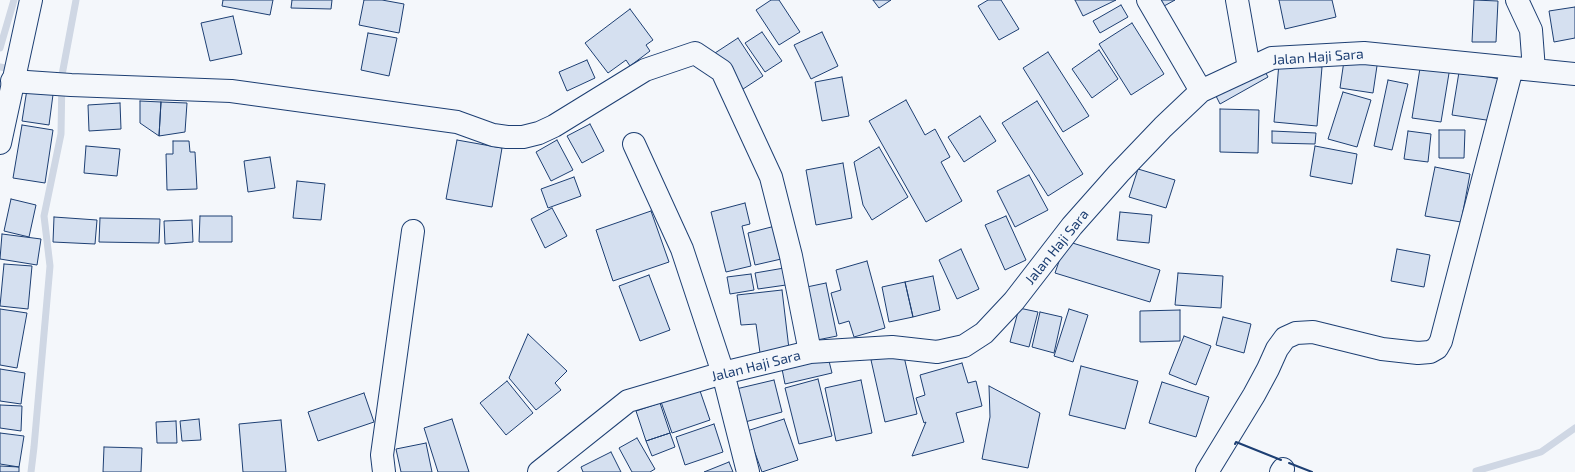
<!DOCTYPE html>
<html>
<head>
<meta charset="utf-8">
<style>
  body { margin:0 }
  canvas { display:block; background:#f4f7fb }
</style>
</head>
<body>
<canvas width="1575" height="472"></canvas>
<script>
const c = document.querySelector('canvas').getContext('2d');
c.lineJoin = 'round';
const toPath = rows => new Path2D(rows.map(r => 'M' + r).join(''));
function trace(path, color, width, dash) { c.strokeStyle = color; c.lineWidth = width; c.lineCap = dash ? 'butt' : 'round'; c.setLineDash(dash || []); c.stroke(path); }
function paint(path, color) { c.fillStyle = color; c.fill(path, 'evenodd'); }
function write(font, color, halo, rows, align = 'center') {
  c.font = font + ' "Exo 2",sans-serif'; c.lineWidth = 3; c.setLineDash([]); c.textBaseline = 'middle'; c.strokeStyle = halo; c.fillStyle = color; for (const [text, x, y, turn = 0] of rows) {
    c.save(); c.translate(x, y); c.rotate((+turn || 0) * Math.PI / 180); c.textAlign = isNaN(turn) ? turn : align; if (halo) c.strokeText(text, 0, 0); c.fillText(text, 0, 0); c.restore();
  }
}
const stream = toPath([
  [0,48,14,0],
  [0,67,6,68],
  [1476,471,1541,452,1575,428],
  [31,472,34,447,50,266,44,216,61,134,62,75,76,0]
]);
const building = toPath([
  [223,0,273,0,270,15,222,6,223,0],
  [292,0,332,0,331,9,291,8,292,0],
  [364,0,382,0,404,4,399,33,359,25,364,0],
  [771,0,779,0,800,32,779,45,756,10,771,0],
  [873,0,891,0,879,8,873,0],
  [988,0,1001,0,1019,29,999,40,978,6,988,0],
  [1075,0,1116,0,1083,16,1075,0],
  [1149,0,1175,0,1155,11,1149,0],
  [1279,0,1332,0,1336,17,1285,29,1279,0],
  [1474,0,1498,1,1496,42,1472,42,1474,0],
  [1121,5,1128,17,1100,33,1093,21,1121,5],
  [1575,7,1575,38,1554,42,1549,11,1575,7],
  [630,9,653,40,646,45,650,51,630,66,626,60,608,73,585,43,630,9],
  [233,16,242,54,210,61,201,23,233,16],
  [1132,23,1164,74,1131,95,1099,44,1132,23],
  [762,32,782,61,765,72,745,43,762,32],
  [822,32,838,66,811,79,794,45,822,32],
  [368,33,397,38,389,76,361,70,368,33],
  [738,38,763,76,740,91,715,53,738,38],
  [1099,50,1118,79,1092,98,1072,69,1099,50],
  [1048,52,1089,116,1063,132,1023,68,1048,52],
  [1345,54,1378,59,1373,93,1340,88,1345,54],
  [587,60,595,78,567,91,559,72,587,60],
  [1421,62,1450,67,1441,122,1412,118,1421,62],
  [1279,63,1322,67,1317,126,1274,122,1279,63],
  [1261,64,1268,77,1220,104,1213,90,1261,64],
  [1459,72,1500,79,1493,121,1452,115,1459,72],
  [842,77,849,116,822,121,815,82,842,77],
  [1388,80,1408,84,1392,150,1374,146,1388,80],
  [28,83,54,87,49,125,22,121,28,83],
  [1343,92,1371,100,1357,147,1328,139,1343,92],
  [906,100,925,135,935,129,950,157,941,162,962,201,926,222,869,121,906,100],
  [140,101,161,102,159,136,140,123,140,101],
  [1037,101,1083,174,1048,196,1002,123,1037,101],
  [161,102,187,103,185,132,159,136,161,102],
  [120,103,121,129,89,131,88,105,120,103],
  [1220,109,1259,110,1258,153,1220,152,1220,109],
  [980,116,996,141,964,162,948,137,980,116],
  [590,124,604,151,582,163,567,136,590,124],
  [22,125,53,130,45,183,13,178,22,125],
  [1439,130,1465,130,1464,158,1439,158,1439,130],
  [1272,131,1316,133,1315,144,1272,143,1272,131],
  [1408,131,1431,134,1428,162,1404,159,1408,131],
  [457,140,502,148,492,207,446,199,457,140],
  [557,140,573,170,551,181,536,152,557,140],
  [173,141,189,141,190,152,195,152,197,189,167,190,166,154,173,154,173,141],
  [86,146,120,149,117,176,84,173,86,146],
  [1315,146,1357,154,1352,184,1310,176,1315,146],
  [879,147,908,197,872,220,863,205,854,162,879,147],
  [270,157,275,188,248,192,244,161,270,157],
  [843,163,852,218,816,225,806,170,843,163],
  [1435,167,1470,174,1461,222,1425,216,1435,167],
  [1138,169,1175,180,1166,208,1129,197,1138,169],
  [1029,175,1048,210,1015,227,997,191,1029,175],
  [574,177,581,196,548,208,541,189,574,177],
  [297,181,325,184,321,220,293,218,297,181],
  [11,199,36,205,29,237,4,231,11,199],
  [745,203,750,224,742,226,751,266,726,272,711,212,745,203],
  [552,208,567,236,545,248,531,219,552,208],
  [651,211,669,262,613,281,596,230,651,211],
  [1120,212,1152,215,1149,243,1117,240,1120,212],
  [200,216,232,216,232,242,199,242,200,216],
  [1006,216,1026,260,1005,270,985,225,1006,216],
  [54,217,97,220,95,244,53,242,54,217],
  [100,218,160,219,159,243,99,242,100,218],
  [192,220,193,242,165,244,164,221,192,220],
  [783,224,790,257,755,265,748,233,783,224],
  [2,234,41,239,37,265,0,259,2,234],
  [1066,241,1160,270,1150,302,1055,273,1066,241],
  [961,249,979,289,957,299,939,260,961,249],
  [1397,249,1430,255,1424,287,1391,281,1397,249],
  [867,261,885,328,854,337,849,321,839,324,831,293,841,290,836,270,867,261],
  [4,264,32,266,28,309,0,306,4,264],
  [790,267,793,284,758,289,755,273,790,267],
  [1178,273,1223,276,1221,308,1175,305,1178,273],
  [751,274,754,290,730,294,727,277,751,274],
  [649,275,670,330,640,341,619,286,649,275],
  [933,276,940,310,913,317,905,282,933,276],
  [905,282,913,317,889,322,882,287,905,282],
  [826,283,837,336,812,341,802,288,826,283],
  [782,290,789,349,760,353,756,324,741,325,737,295,782,290],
  [1019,308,1038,312,1029,347,1010,342,1019,308],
  [0,309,27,313,17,368,0,365,0,309],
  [1069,309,1088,315,1073,362,1054,356,1069,309],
  [1180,310,1180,341,1140,342,1140,311,1180,310],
  [1040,312,1062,317,1054,353,1032,347,1040,312],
  [1223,317,1251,324,1244,353,1216,345,1223,317],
  [528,334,567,371,555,383,561,390,536,410,509,378,528,334],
  [1184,336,1211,346,1196,385,1169,374,1184,336],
  [903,352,917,414,885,422,871,360,903,352],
  [828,357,832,373,785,384,782,369,828,357],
  [962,363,968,383,976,381,982,406,956,413,964,442,912,456,926,422,924,423,916,398,925,395,920,375,962,363],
  [1081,366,1138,381,1125,429,1069,415,1081,366],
  [0,369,25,373,21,404,0,401,0,369],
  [818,379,832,436,799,444,785,388,818,379],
  [774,380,782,412,745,422,736,389,774,380],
  [861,380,872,433,836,441,825,388,861,380],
  [507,381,533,413,506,435,480,403,507,381],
  [1162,382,1209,397,1196,437,1149,423,1162,382],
  [698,385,710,420,672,433,660,399,698,385],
  [989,386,1040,413,1028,468,982,459,990,417,989,386],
  [364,393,374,422,318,441,308,412,364,393],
  [660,403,670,433,646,441,636,411,660,403],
  [0,405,22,406,21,431,0,428,0,405],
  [199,419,201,440,182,441,180,421,199,419],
  [452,419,469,472,438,472,424,428,452,419],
  [784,419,798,460,762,472,747,431,784,419],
  [281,420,286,472,243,472,239,424,281,420],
  [176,421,177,443,157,443,156,422,176,421],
  [714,424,723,452,685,465,676,437,714,424],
  [0,433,24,436,19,467,0,464,0,433],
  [670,433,675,447,652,456,646,441,670,433],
  [637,438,655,469,650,472,632,472,619,448,637,438],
  [426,443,432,472,401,472,396,449,426,443],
  [104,447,142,448,141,472,103,472,104,447],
  [611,452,621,472,583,472,581,467,611,452],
  [729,462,733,472,704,472,729,462],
  [0,466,19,467,19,472,0,472,0,466]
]);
const minor = toPath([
  [1148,0,1201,91],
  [1237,0,1249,68],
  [1517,0,1531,30,1534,70],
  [12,81,71,85,231,91,457,122,493,135,507,137,523,137,539,133,554,126,645,70,695,53,722,71,771,177,791,256,810,352],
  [634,144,682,249,723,373,748,472],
  [384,472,382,455,413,231],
  [539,472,628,401,723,373,810,352,892,347,937,352,964,346,984,333,1014,301,1072,226,1119,173,1163,127,1201,91,1272,58,1364,53,1575,74],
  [1207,472,1254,395,1268,369,1277,349,1285,338,1296,333,1313,332,1382,349,1418,353,1430,352,1437,348,1441,341,1512,68],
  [1281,472,1283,469]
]);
const secondary = toPath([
  [0,143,31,0]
]);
const wall = toPath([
  [1235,444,1236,442,1281,460],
  [1289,463,1312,472]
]);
const streetNames = [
  ["Jalan Haji Sara",1318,57,-4],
  ["Jalan Haji Sara",1057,247,-51],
  ["Jalan Haji Sara",756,366,-14]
];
trace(stream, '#cfd7e4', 7);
paint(building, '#d5e0f0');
trace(building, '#1d3f73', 1);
trace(minor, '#1d3f73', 24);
trace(secondary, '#1d3f73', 24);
trace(minor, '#f4f7fb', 22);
trace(secondary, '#f4f7fb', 22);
trace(wall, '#1d3f73', 2);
write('14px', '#1d3f73', '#f4f7fb', streetNames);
</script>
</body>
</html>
